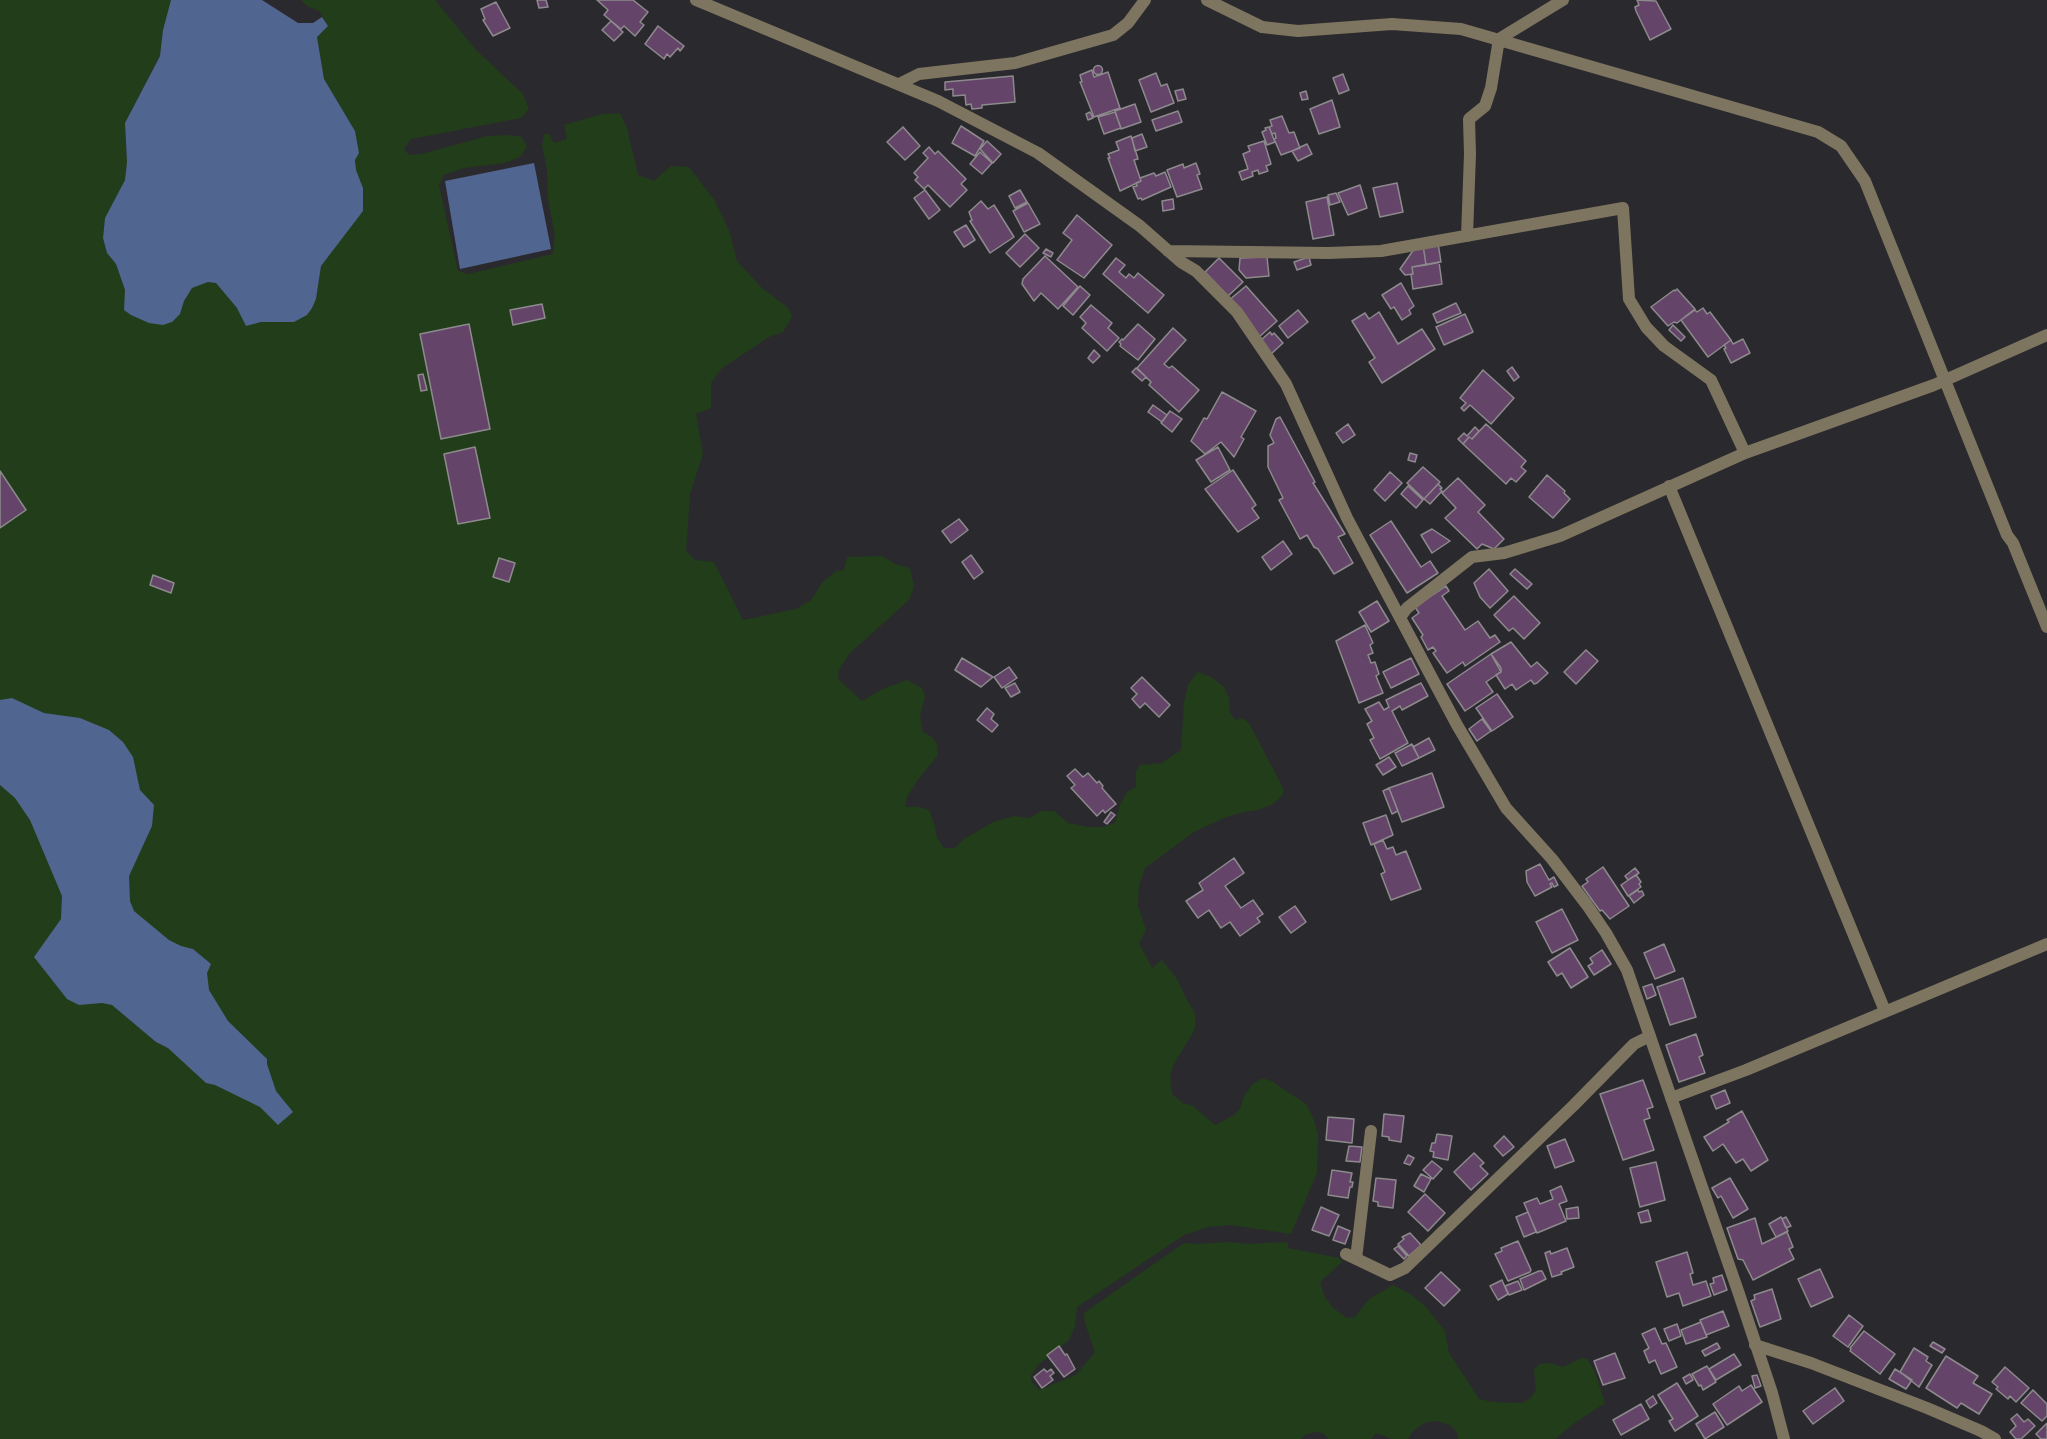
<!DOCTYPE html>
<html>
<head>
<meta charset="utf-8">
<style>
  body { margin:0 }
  canvas { display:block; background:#2a292d }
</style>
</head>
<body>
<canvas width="2047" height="1439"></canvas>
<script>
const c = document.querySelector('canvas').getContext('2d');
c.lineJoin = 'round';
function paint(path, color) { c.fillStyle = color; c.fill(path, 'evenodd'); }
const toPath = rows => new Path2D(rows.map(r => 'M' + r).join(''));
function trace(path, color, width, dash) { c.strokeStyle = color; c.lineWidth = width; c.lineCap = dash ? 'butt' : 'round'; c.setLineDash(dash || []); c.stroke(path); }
const green = toPath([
  [0,0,171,0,163,30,160,55,125,123,127,162,125,180,105,218,103,238,107,253,116,264,125,290,180,314,184,301,192,288,207,282,216,283,237,308,246,325,261,322,294,322,316,299,321,266,335,247,363,188,356,170,355,131,324,79,317,37,328,26,319,11,307,6,301,0,435,0,475,49,523,94,529,109,521,118,411,139,404,149,409,155,421,154,488,136,511,135,522,137,527,147,520,157,505,163,464,168,444,175,439,185,458,271,468,274,553,254,555,236,548,199,547,169,542,146,544,134,549,134,554,143,567,139,564,125,602,114,620,113,627,128,638,175,654,181,671,166,689,167,715,201,730,233,737,261,761,287,788,308,792,317,783,332,769,337,721,369,711,383,711,408,696,414,703,454,690,494,686,551,695,560,714,562,743,620,796,609,811,600,822,583,836,571,844,570,847,557,882,556,895,564,910,568,914,587,909,600,850,653,839,670,838,679,862,701,883,689,907,680,922,688,925,696,920,716,922,731,933,738,937,745,938,755,917,781,907,797,905,807,919,807,929,810,934,823,937,838,944,848,955,848,964,839,993,822,1015,816,1029,818,1042,811,1054,811,1068,823,1088,827,1103,827,1115,823,1120,805,1127,792,1136,787,1136,771,1140,765,1162,763,1181,750,1184,703,1188,685,1198,672,1211,677,1224,687,1229,698,1230,713,1236,720,1242,718,1249,723,1284,790,1282,796,1273,804,1258,810,1239,813,1224,818,1194,832,1145,868,1139,886,1138,906,1146,930,1139,943,1152,968,1162,960,1177,979,1186,998,1195,1013,1195,1029,1174,1064,1170,1076,1172,1094,1183,1103,1193,1106,1215,1125,1234,1115,1240,1109,1245,1094,1253,1084,1263,1078,1273,1082,1306,1104,1314,1120,1318,1135,1317,1173,1291,1234,1231,1225,1208,1227,1184,1235,1077,1307,1075,1326,1069,1340,1038,1365,1031,1375,1031,1381,1039,1390,1076,1375,1095,1352,1085,1323,1084,1313,1184,1243,1197,1244,1228,1242,1248,1244,1283,1242,1288,1243,1288,1248,1339,1258,1342,1262,1320,1282,1325,1297,1333,1308,1347,1318,1355,1317,1369,1299,1393,1285,1410,1294,1425,1306,1445,1331,1449,1353,1479,1399,1492,1402,1522,1403,1531,1398,1536,1390,1534,1370,1539,1364,1550,1363,1563,1367,1582,1358,1587,1359,1595,1372,1605,1403,1576,1422,1555,1439,1458,1439,1457,1433,1450,1425,1436,1421,1424,1423,1412,1432,1408,1439,1392,1439,1376,1433,1371,1439,1328,1439,1323,1433,1314,1432,1305,1435,1301,1439,0,1439]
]);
const water = toPath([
  [171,0,262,0,298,23,313,23,322,17,328,26,317,37,324,79,355,131,359,153,355,160,356,170,363,188,363,211,321,266,316,299,312,308,307,315,294,322,261,322,246,326,237,308,216,283,208,282,192,288,184,301,180,314,172,322,163,325,149,323,131,315,124,310,125,290,116,264,107,253,103,238,105,218,125,180,127,162,125,123,160,56,163,30],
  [534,163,551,249,460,269,445,181],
  [12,698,44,713,80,718,109,730,123,742,133,757,140,790,154,805,152,826,129,876,130,901,134,911,169,940,181,946,193,949,211,964,207,973,209,990,228,1021,267,1059,267,1064,276,1091,293,1112,278,1125,260,1107,215,1085,206,1083,168,1048,156,1042,112,1005,102,1003,79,1005,67,999,34,957,61,919,62,896,30,820,15,798,0,785,0,700]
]);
const building = toPath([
  [537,0,546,0,548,7,539,8,537,0],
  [597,0,633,0,648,12,640,22,644,25,635,36,624,26,621,29,604,15,608,10,597,0],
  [1637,0,1656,1,1671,29,1650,40,1636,11,1635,7,1639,5,1637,0],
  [496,2,510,28,493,36,483,20,485,19,481,9,496,2],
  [611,21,623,32,614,41,602,30,611,21],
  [658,26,684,46,680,51,678,48,670,57,667,54,664,59,645,44,658,26],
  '1093.5 70a4.5 4.5 0 1 1 9 0a4.5 4.5 0 1 1-9 0Z',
  [1092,70,1094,77,1108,72,1120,108,1094,117,1080,82,1082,82,1080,75,1092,70],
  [1156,73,1161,86,1167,84,1174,103,1151,112,1139,80,1156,73],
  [1343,74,1349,90,1339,94,1333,78,1343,74],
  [1013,76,1015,102,982,105,982,108,972,109,971,104,966,105,965,95,953,96,953,89,945,90,945,82,1013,76],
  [1183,89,1186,99,1178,101,1175,91,1183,89],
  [1306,91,1308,99,1302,100,1300,93,1306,91],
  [1332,100,1340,127,1319,134,1310,109,1332,100],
  [1135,104,1141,122,1121,129,1115,111,1135,104],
  [1178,111,1182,122,1156,131,1152,120,1178,111],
  [1090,112,1093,118,1088,120,1086,114,1090,112],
  [1115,112,1121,128,1104,134,1098,117,1115,112],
  [1282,116,1289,133,1294,132,1300,148,1281,155,1274,139,1276,138,1275,133,1272,134,1269,127,1272,126,1270,120,1282,116],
  [961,126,984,141,975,156,952,143,961,126],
  [903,127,920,146,905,160,887,142,903,127],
  [1269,127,1275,142,1267,145,1262,132,1266,130,1265,128,1269,127],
  [1142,134,1147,147,1135,151,1132,138,1142,134],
  [1131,136,1138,159,1134,160,1141,181,1120,191,1108,158,1110,158,1108,154,1119,150,1116,142,1131,136],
  [987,141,1001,154,993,163,980,149,987,141],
  [1264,141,1271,164,1266,166,1268,171,1259,174,1258,170,1252,172,1253,176,1242,180,1239,172,1248,169,1243,154,1250,151,1248,146,1264,141],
  [1307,144,1312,154,1298,161,1292,151,1307,144],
  [929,147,935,154,938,151,966,179,961,184,967,190,950,207,928,185,924,189,915,180,918,177,914,173,928,158,923,153,929,147],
  [980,152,992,163,982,174,970,164,980,152],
  [1196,163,1200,174,1197,175,1202,189,1177,197,1167,170,1183,164,1184,168,1196,163],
  [1165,172,1171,187,1142,200,1141,198,1138,199,1133,187,1137,186,1136,183,1141,181,1140,178,1154,173,1156,176,1165,172],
  [1397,183,1403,212,1380,217,1373,188,1397,183],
  [1360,185,1367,208,1348,215,1338,193,1360,185],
  [925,190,940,210,929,219,914,198,925,190],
  [1020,190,1027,202,1015,208,1009,196,1020,190],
  [1336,193,1340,202,1330,205,1328,195,1336,193],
  [1327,197,1334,235,1313,239,1306,202,1327,197],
  [1173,199,1174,209,1163,211,1162,201,1173,199],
  [981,201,988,209,994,205,1014,237,990,253,970,221,972,220,969,212,981,201],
  [1028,203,1040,224,1024,232,1013,211,1028,203],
  [1077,215,1112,245,1084,278,1057,260,1072,240,1063,233,1077,215],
  [966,225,975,240,964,247,954,232,966,225],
  [1025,234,1039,248,1020,267,1006,253,1025,234],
  [1438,243,1441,262,1426,265,1423,245,1438,243],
  [1417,245,1423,245,1426,265,1412,267,1413,274,1405,275,1400,269,1417,245],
  [1046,249,1053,253,1051,257,1043,253,1046,249],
  [1045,256,1078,287,1058,309,1041,293,1034,301,1022,284,1023,279,1045,256],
  [1267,257,1269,276,1246,278,1239,270,1240,258,1267,257],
  [1309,257,1311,265,1297,270,1294,262,1309,257],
  [1116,258,1125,265,1119,272,1126,278,1129,274,1134,278,1138,273,1164,295,1148,313,1103,274,1116,258],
  [1219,258,1243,282,1228,296,1205,272,1219,258],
  [1439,262,1442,284,1413,289,1411,274,1413,274,1412,267,1439,262],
  [1401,283,1414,306,1409,310,1411,314,1402,320,1394,307,1391,309,1382,295,1401,283],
  [1080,286,1090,295,1073,315,1063,306,1080,286],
  [1246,286,1277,321,1259,337,1228,301,1246,286],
  [1677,289,1695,309,1677,323,1674,322,1668,326,1651,307,1674,290,1675,291,1677,289],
  [1456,303,1461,313,1437,323,1433,314,1456,303],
  [542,304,545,318,513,325,510,310,542,304],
  [1091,305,1112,323,1108,328,1119,338,1107,351,1082,328,1086,323,1080,317,1091,305],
  [1703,308,1707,314,1710,312,1731,340,1708,357,1681,320,1695,310,1697,312,1703,308],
  [1298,310,1308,322,1288,338,1279,326,1298,310],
  [1379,312,1398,344,1422,329,1435,349,1382,383,1369,362,1375,358,1352,321,1365,313,1369,319,1379,312],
  [1465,314,1473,332,1444,345,1436,327,1465,314],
  [469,324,490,429,441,439,420,334,469,324],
  [1138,324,1155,339,1138,360,1120,346,1121,344,1119,342,1122,339,1123,340,1138,324],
  [1673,325,1685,337,1681,341,1669,330,1673,325],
  [1173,328,1186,340,1164,364,1169,368,1172,366,1199,390,1179,412,1149,385,1151,382,1137,368,1173,328],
  [1270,332,1272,335,1274,333,1283,343,1271,354,1260,341,1270,332],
  [1743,339,1750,353,1731,363,1724,349,1726,348,1724,345,1731,340,1733,344,1743,339],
  [1094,350,1100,356,1093,363,1088,358,1094,350],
  [1512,367,1519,377,1514,381,1507,371,1512,367],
  [1136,368,1146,377,1142,381,1132,372,1136,368],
  [1483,370,1514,398,1491,424,1470,405,1464,411,1461,408,1466,403,1460,398,1483,370],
  [423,374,427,390,421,391,418,375,423,374],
  [1222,392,1256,411,1241,437,1244,439,1234,457,1221,442,1205,454,1191,441,1204,418,1207,419,1222,392],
  [1153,405,1167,415,1162,422,1148,412,1153,405],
  [1170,411,1182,419,1172,432,1161,423,1170,411],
  [1280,417,1315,482,1313,483,1345,534,1338,537,1353,563,1334,574,1318,549,1314,547,1307,535,1300,539,1279,500,1283,498,1268,467,1268,446,1274,443,1270,435,1276,419,1280,417],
  [1348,424,1355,435,1343,443,1336,433,1348,424],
  [1486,424,1526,461,1521,467,1526,471,1516,482,1511,478,1506,484,1463,444,1469,437,1472,439,1486,424],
  [1475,427,1479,431,1472,439,1469,437,1463,444,1458,439,1464,433,1467,436,1475,427],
  [475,447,490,518,458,524,444,454,475,447],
  [1218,447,1230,470,1211,482,1196,460,1218,447],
  [1410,453,1417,455,1415,462,1408,460,1410,453],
  [1423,467,1440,482,1424,499,1407,483,1423,467],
  [1233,470,1256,505,1252,508,1259,518,1238,532,1205,489,1233,470],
  [0,471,26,510,0,528,0,471],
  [1390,472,1402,483,1385,501,1374,490,1390,472],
  [1547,475,1565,491,1564,493,1570,499,1553,518,1529,497,1547,475],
  [1458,478,1485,505,1478,512,1504,539,1494,549,1482,544,1477,549,1445,518,1456,508,1442,493,1458,478],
  [1438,484,1442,488,1440,489,1442,491,1430,504,1424,499,1438,484],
  [1408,486,1423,500,1416,508,1401,494,1408,486],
  [959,519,968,530,951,543,942,531,959,519],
  [1391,521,1421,567,1430,561,1438,573,1407,593,1370,535,1391,521],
  [1432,529,1450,541,1432,553,1421,535,1432,529],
  [1283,541,1292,554,1271,570,1262,557,1283,541],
  [971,555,983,572,974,579,962,562,971,555],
  [499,558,515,563,509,582,493,577,499,558],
  [1489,569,1508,591,1490,608,1480,597,1474,583,1489,569],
  [1515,569,1532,584,1527,589,1510,574,1515,569],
  [153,575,174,583,171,593,150,585,153,575],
  [1446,586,1449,591,1442,596,1465,630,1478,621,1490,638,1495,635,1500,642,1465,666,1463,662,1447,673,1433,653,1436,651,1433,647,1428,650,1421,637,1423,635,1412,618,1419,613,1415,607,1446,586],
  [1514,596,1540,623,1524,639,1513,628,1509,631,1494,615,1514,596],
  [1377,601,1389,621,1371,632,1359,612,1377,601],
  [1365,625,1373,643,1370,645,1373,653,1368,655,1371,663,1375,662,1379,674,1376,676,1383,693,1359,703,1336,641,1365,625],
  [1511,642,1531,667,1537,662,1548,673,1537,683,1534,684,1531,680,1516,690,1512,684,1505,689,1496,675,1501,672,1501,668,1491,654,1511,642],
  [1586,650,1598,661,1576,684,1564,672,1586,650],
  [1491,654,1501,672,1486,682,1493,692,1465,711,1447,684,1491,654],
  [962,658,993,677,981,687,955,670,962,658],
  [1411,658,1419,674,1391,688,1383,672,1411,658],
  [1009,667,1017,678,1002,688,994,677,1009,667],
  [1142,677,1170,705,1159,717,1145,703,1140,708,1132,699,1137,694,1131,688,1142,677],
  [1015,683,1020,692,1011,697,1005,688,1015,683],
  [1421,683,1428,696,1402,710,1400,706,1392,711,1408,743,1380,759,1370,740,1374,738,1367,724,1372,721,1365,709,1379,702,1384,710,1389,707,1386,700,1421,683],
  [1497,694,1513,717,1492,731,1476,708,1497,694],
  [987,708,994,714,991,719,998,725,992,732,977,720,987,708],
  [1482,719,1491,731,1477,741,1469,729,1482,719],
  [1429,738,1435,750,1419,758,1413,747,1429,738],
  [1412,744,1419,758,1402,766,1395,753,1412,744],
  [1389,757,1396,767,1383,775,1376,765,1389,757],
  [1075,769,1083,777,1088,773,1097,783,1099,781,1103,786,1102,788,1116,804,1105,813,1103,810,1097,816,1071,788,1075,785,1067,776,1075,769],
  [1432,773,1444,807,1402,822,1389,788,1432,773],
  [1389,788,1398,811,1392,814,1383,791,1389,788],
  [1111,812,1115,815,1107,824,1104,822,1111,812],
  [1386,815,1393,835,1371,845,1363,823,1386,815],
  [1383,840,1387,849,1393,847,1396,855,1406,851,1421,889,1391,900,1381,874,1385,872,1374,844,1383,840],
  [1234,858,1244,873,1225,886,1241,908,1253,900,1263,914,1257,918,1260,922,1240,936,1230,922,1221,928,1209,910,1198,918,1186,901,1203,890,1199,883,1234,858],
  [1540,864,1549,880,1554,877,1558,885,1554,887,1552,883,1550,884,1552,887,1535,896,1527,882,1526,871,1540,864],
  [1603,867,1629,906,1610,919,1602,910,1600,911,1582,886,1588,882,1586,879,1603,867],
  [1635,868,1639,873,1628,880,1625,876,1635,868],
  [1634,876,1637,876,1641,882,1639,884,1641,887,1628,896,1621,885,1634,876],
  [1638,890,1639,892,1642,891,1644,895,1634,903,1629,896,1638,890],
  [1295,906,1306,922,1291,933,1279,917,1295,906],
  [1562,909,1578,940,1552,953,1536,922,1562,909],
  [1664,944,1675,971,1655,979,1644,953,1664,944],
  [1570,948,1588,977,1571,988,1562,973,1557,976,1548,962,1570,948],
  [1602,950,1611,964,1594,975,1588,966,1593,963,1590,958,1602,950],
  [1683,978,1696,1017,1670,1025,1657,987,1683,978],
  [1652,984,1656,995,1647,999,1643,987,1652,984],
  [1696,1034,1703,1055,1699,1057,1705,1073,1679,1082,1666,1045,1696,1034],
  [1643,1080,1653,1107,1647,1109,1650,1118,1644,1120,1654,1150,1623,1160,1600,1094,1643,1080],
  [1725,1090,1730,1103,1716,1109,1711,1096,1725,1090],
  [1742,1111,1768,1160,1751,1171,1743,1159,1736,1163,1723,1144,1713,1151,1704,1137,1729,1122,1727,1120,1742,1111],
  [1384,1114,1404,1116,1401,1142,1389,1140,1389,1137,1382,1136,1384,1114],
  [1328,1117,1354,1119,1352,1143,1326,1140,1328,1117],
  [1437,1134,1452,1136,1448,1160,1433,1157,1434,1152,1430,1151,1432,1143,1435,1143,1437,1134],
  [1504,1136,1514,1147,1503,1156,1494,1146,1504,1136],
  [1565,1139,1574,1161,1555,1168,1547,1146,1565,1139],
  [1349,1146,1362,1147,1360,1162,1346,1161,1349,1146],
  [1474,1153,1484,1163,1480,1166,1488,1174,1471,1190,1454,1172,1474,1153],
  [1408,1155,1414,1158,1410,1165,1404,1163,1408,1155],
  [1432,1161,1442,1169,1433,1179,1423,1170,1432,1161],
  [1656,1162,1665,1200,1640,1207,1630,1168,1656,1162],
  [1332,1170,1352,1173,1350,1182,1353,1182,1352,1187,1350,1187,1348,1198,1328,1195,1332,1170],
  [1421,1174,1431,1179,1424,1192,1414,1186,1421,1174],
  [1376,1178,1396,1180,1393,1208,1378,1206,1378,1202,1373,1201,1376,1178],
  [1730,1178,1748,1209,1733,1218,1721,1196,1718,1198,1712,1188,1730,1178],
  [1561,1186,1567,1201,1559,1204,1566,1221,1537,1233,1524,1203,1537,1198,1540,1204,1553,1199,1550,1191,1561,1186],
  [1425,1194,1445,1213,1428,1231,1408,1212,1425,1194],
  [1321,1207,1339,1215,1329,1236,1312,1230,1321,1207],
  [1578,1207,1579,1218,1567,1219,1566,1209,1578,1207],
  [1648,1210,1651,1221,1641,1223,1638,1213,1648,1210],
  [1528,1212,1536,1232,1524,1237,1516,1217,1528,1212],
  [1781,1217,1788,1231,1776,1237,1769,1224,1781,1217],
  [1786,1217,1791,1226,1786,1228,1782,1219,1786,1217],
  [1755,1218,1762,1244,1787,1232,1793,1247,1789,1249,1794,1259,1753,1280,1743,1260,1738,1259,1727,1228,1755,1218],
  [1338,1226,1350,1231,1345,1244,1333,1240,1338,1226],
  [1410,1233,1421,1245,1409,1256,1398,1244,1404,1239,1402,1237,1410,1233],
  [1518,1241,1531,1270,1530,1272,1508,1281,1495,1254,1502,1251,1501,1248,1518,1241],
  [1398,1246,1407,1256,1404,1259,1394,1249,1398,1246],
  [1567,1248,1574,1267,1561,1272,1562,1274,1552,1277,1545,1253,1550,1251,1551,1254,1567,1248],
  [1687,1252,1693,1273,1690,1274,1693,1285,1706,1281,1711,1296,1683,1306,1679,1293,1667,1297,1656,1262,1687,1252],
  [1820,1269,1833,1297,1811,1307,1798,1279,1820,1269],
  [1539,1271,1542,1271,1546,1279,1524,1290,1520,1279,1539,1271],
  [1441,1272,1460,1290,1444,1306,1425,1288,1441,1272],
  [1722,1275,1727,1290,1714,1295,1710,1284,1714,1283,1713,1278,1722,1275],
  [1502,1280,1508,1294,1498,1300,1490,1286,1502,1280],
  [1518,1281,1522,1290,1509,1295,1505,1286,1518,1281],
  [1772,1289,1781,1319,1760,1327,1751,1301,1755,1299,1754,1295,1772,1289],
  [1723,1311,1729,1326,1706,1335,1700,1320,1723,1311],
  [1849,1315,1863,1326,1848,1347,1833,1336,1849,1315],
  [1701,1322,1707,1337,1686,1344,1681,1330,1701,1322],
  [1677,1324,1681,1336,1669,1341,1664,1329,1677,1324],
  [1655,1328,1662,1344,1666,1343,1677,1367,1661,1374,1655,1360,1649,1363,1644,1351,1649,1348,1642,1334,1655,1328],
  [1864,1331,1895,1354,1880,1374,1850,1351,1851,1349,1850,1348,1864,1331],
  [1933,1342,1945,1349,1942,1353,1930,1346,1933,1342],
  [1717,1343,1720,1348,1705,1356,1702,1351,1717,1343],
  [1059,1346,1065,1355,1067,1354,1075,1369,1064,1377,1047,1355,1059,1346],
  [1914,1348,1928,1357,1926,1361,1932,1365,1919,1387,1900,1372,1914,1348],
  [1615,1353,1625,1378,1603,1385,1594,1361,1615,1353],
  [1734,1354,1741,1365,1716,1380,1709,1369,1734,1354],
  [1946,1356,1978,1376,1973,1383,1992,1394,1979,1414,1961,1403,1957,1408,1926,1388,1946,1356],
  [1707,1366,1716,1382,1703,1390,1701,1385,1699,1386,1692,1374,1707,1366],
  [2005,1367,2029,1388,2016,1402,2010,1396,2008,1399,1996,1389,1998,1387,1992,1382,2005,1367],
  [1044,1369,1047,1372,1051,1369,1054,1373,1050,1376,1053,1380,1042,1388,1034,1377,1044,1369],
  [1895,1369,1912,1380,1906,1389,1889,1379,1895,1369],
  [1690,1374,1693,1380,1686,1384,1683,1378,1690,1374],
  [1757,1375,1761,1386,1755,1388,1752,1376,1757,1375],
  [1677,1383,1698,1416,1675,1431,1669,1421,1673,1419,1658,1395,1677,1383],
  [1751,1385,1762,1402,1727,1425,1713,1404,1739,1386,1742,1391,1751,1385],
  [1835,1388,1844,1401,1813,1424,1803,1411,1835,1388],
  [2033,1390,2047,1404,2047,1416,2042,1421,2021,1403,2033,1390],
  [1653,1396,1657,1403,1650,1408,1646,1401,1653,1396],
  [1641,1404,1649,1419,1621,1435,1613,1420,1641,1404],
  [1715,1412,1724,1427,1705,1439,1696,1424,1715,1412],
  [2017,1414,2024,1422,2028,1419,2035,1426,2021,1439,2016,1439,2010,1432,2016,1426,2011,1419,2017,1414],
  [2047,1423,2047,1439,2041,1439,2036,1434,2047,1423]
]);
const street = toPath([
  [696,0,938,101,1038,153,1140,226,1181,262,1196,271,1237,312,1286,384,1347,518,1457,725,1506,808,1552,859,1587,905,1606,933,1627,970,1739,1294,1772,1393,1784,1439],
  [1207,0,1262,27,1298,31,1392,24,1461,29,1818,132,1841,146,1865,181,2007,535,2013,543,2047,627],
  [899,84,919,74,1015,63,1113,35,1128,23,1145,0],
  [1467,236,1470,154,1469,119,1485,106,1491,88,1499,39,1563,0],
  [1168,251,1328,253,1381,251,1623,208,1629,299,1646,327,1664,346,1711,380,1745,453],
  [1669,486,1885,1011],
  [1401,616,1407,608,1472,557,1504,553,1560,536,1745,453,1934,385,2047,335],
  [1671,1098,1746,1070,2047,944],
  [1346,1254,1390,1275,1405,1268,1574,1105,1634,1044,1650,1036],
  [1356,1259,1371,1131],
  [1755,1345,1811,1363,1927,1408,1981,1431,1995,1439]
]);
paint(green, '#223d1a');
paint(water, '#50658f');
paint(building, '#654469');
trace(building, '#8d8a8d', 1.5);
trace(street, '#7e7560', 12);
</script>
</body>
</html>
